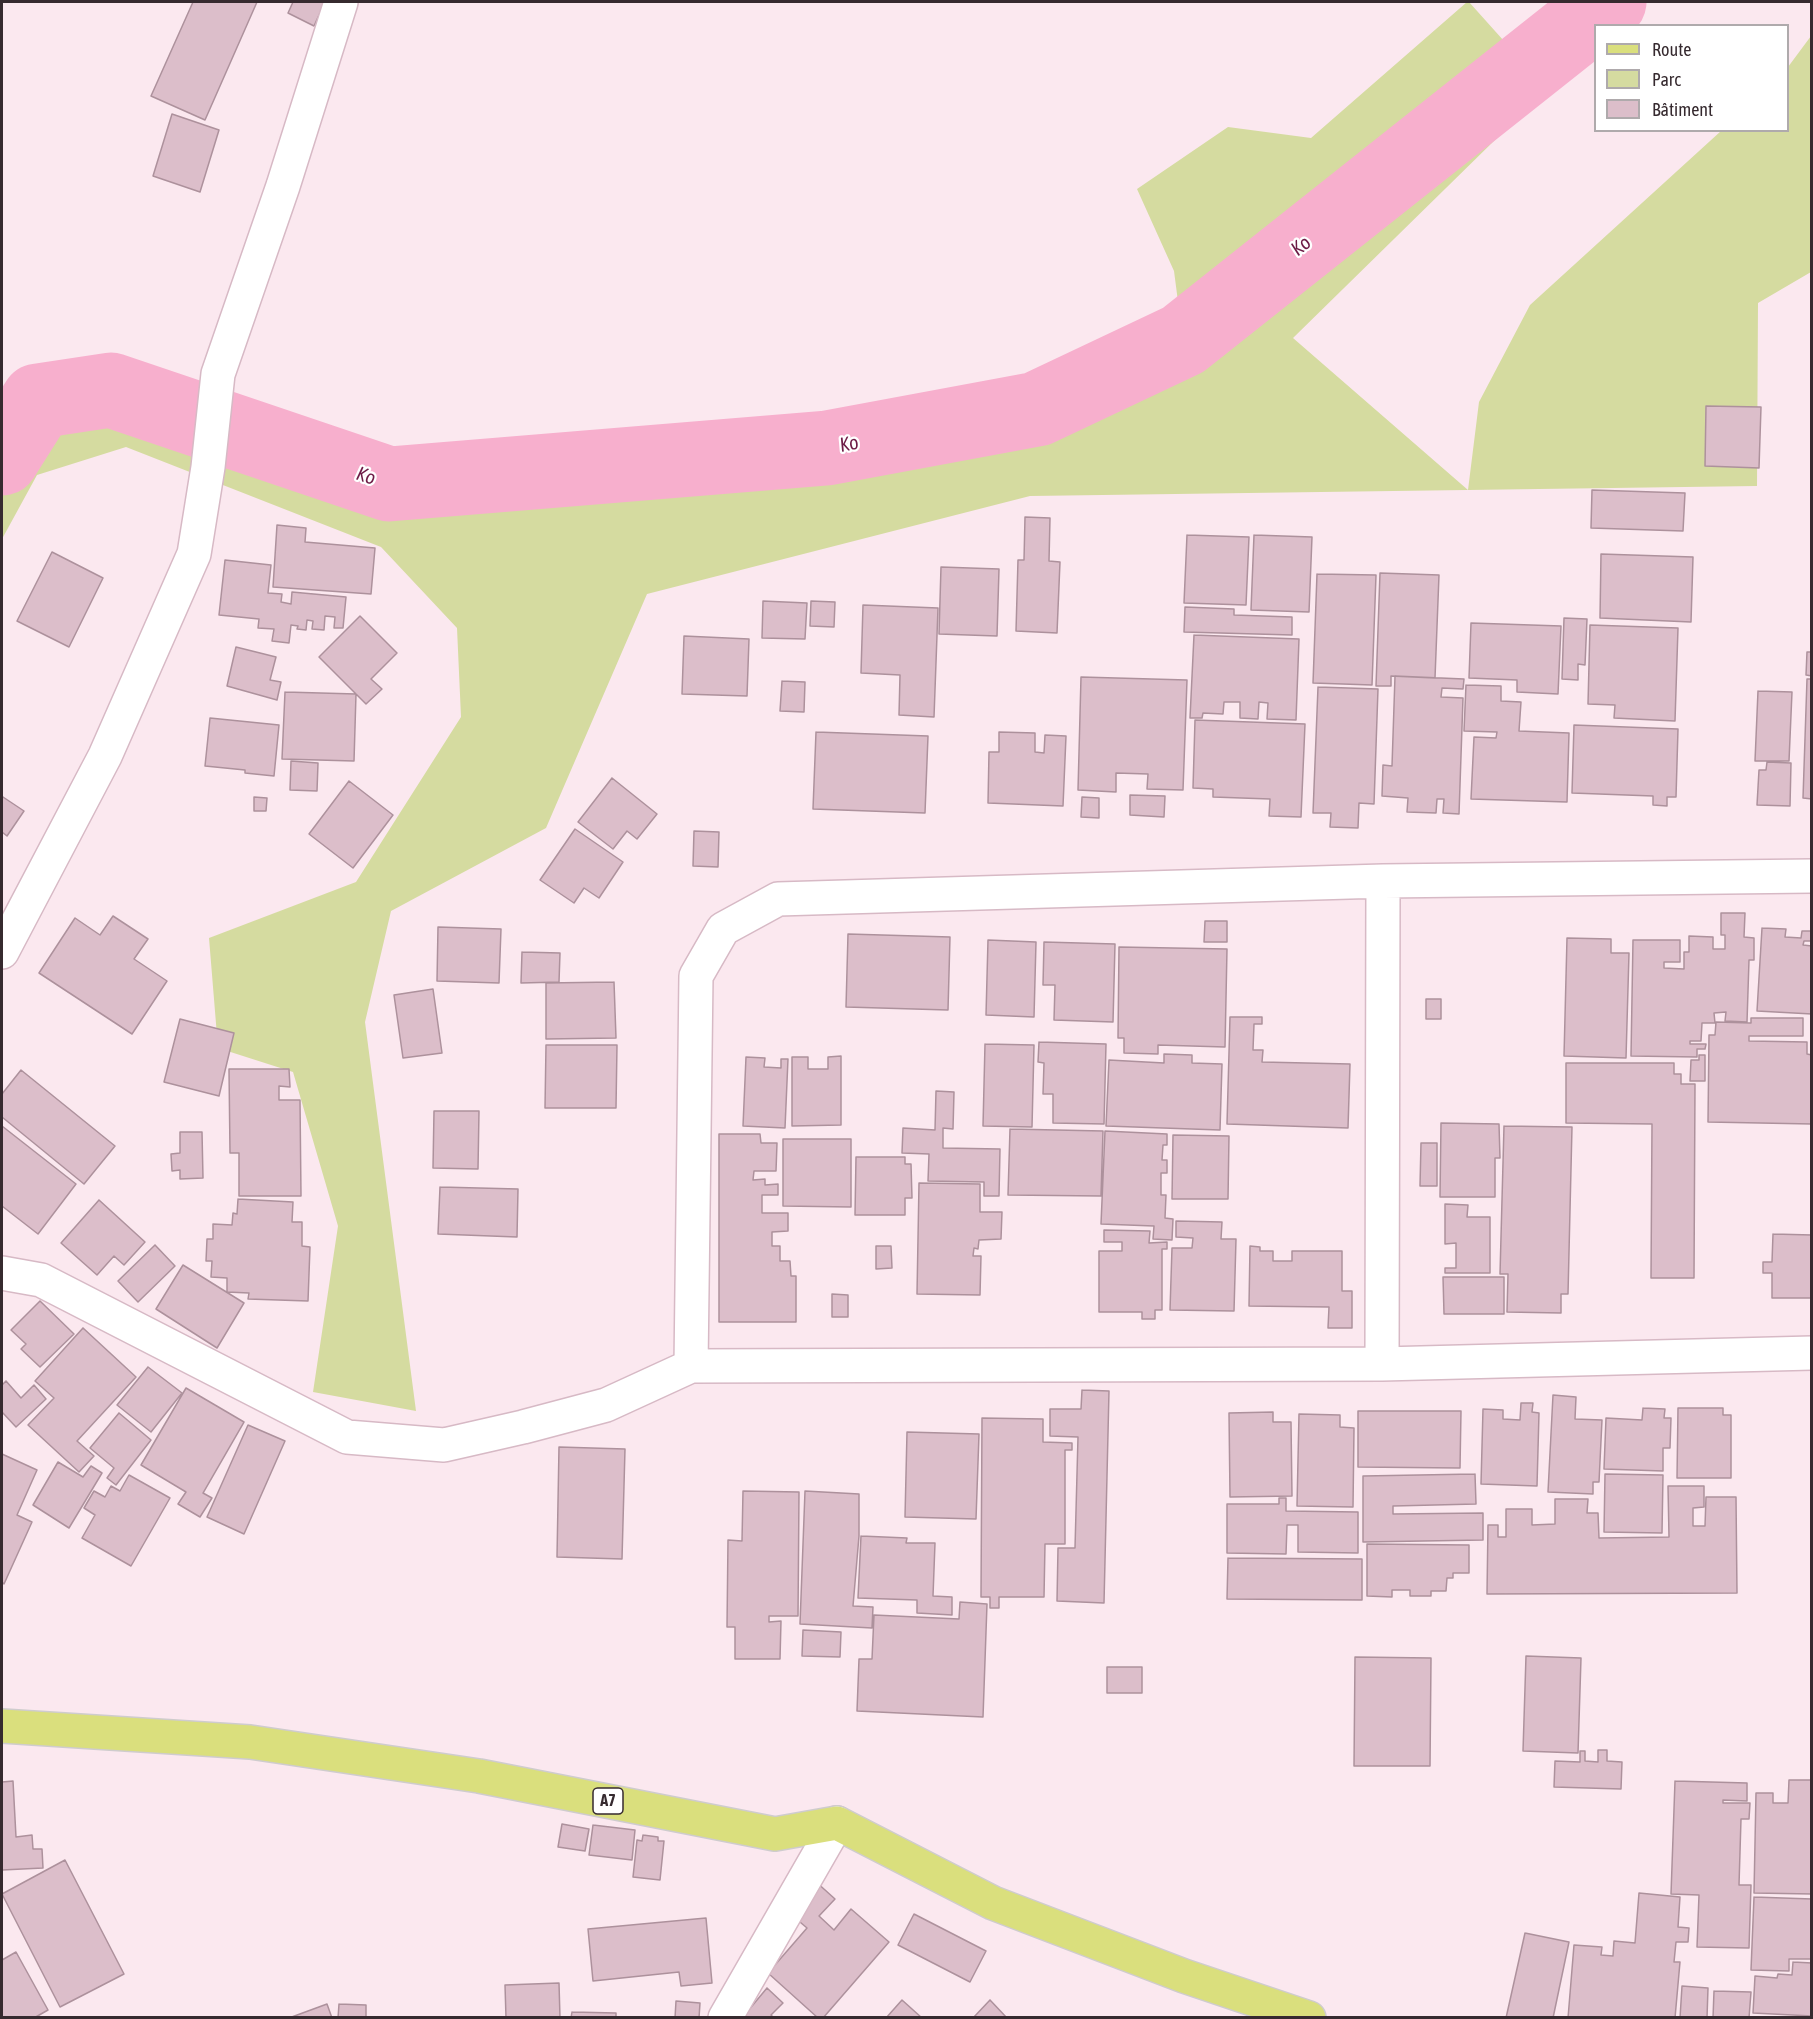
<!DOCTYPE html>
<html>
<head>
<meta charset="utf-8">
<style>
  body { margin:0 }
  #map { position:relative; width:1813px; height:2019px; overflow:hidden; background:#fbe8ef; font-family:"Asap Condensed",sans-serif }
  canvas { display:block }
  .frame { position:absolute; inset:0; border:3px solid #362a2f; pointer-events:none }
  .legend { position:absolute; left:1594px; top:24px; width:195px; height:108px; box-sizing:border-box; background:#fff; border:2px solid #afaaac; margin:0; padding:8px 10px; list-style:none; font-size:18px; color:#362a2f }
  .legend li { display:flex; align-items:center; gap:12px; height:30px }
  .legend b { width:30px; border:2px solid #afaaac }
</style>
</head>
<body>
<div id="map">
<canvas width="1813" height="2019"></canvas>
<div class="frame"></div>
<ul class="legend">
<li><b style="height:8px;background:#dadf7d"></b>Route</li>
<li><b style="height:16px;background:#d5dba0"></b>Parc</li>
<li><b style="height:16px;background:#dcbeca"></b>Bâtiment</li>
</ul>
</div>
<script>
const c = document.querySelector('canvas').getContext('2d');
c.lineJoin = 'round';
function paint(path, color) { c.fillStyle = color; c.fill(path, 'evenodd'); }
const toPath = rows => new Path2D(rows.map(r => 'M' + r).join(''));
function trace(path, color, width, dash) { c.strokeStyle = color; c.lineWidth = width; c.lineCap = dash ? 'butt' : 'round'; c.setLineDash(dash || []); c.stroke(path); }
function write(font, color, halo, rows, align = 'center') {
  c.font = font + ' "Asap Condensed",sans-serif'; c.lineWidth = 4.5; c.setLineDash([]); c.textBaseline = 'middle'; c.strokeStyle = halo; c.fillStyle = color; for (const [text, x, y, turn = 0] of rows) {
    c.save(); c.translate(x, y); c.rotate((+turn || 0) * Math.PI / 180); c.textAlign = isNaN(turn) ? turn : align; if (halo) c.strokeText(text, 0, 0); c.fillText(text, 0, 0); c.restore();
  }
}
const green = toPath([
  [1467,2,1469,2,1547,89,1293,338,1468,490,1479,402,1530,305,1721,131,1788,130,1788,67,1811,36,1811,272,1758,303,1757,486,1030,496,647,594,546,828,391,911,365,1022,416,1411,313,1392,338,1226,293,1072,218,1048,209,938,356,882,461,717,457,628,381,547,126,447,37,475,2,539,2,458,38,401,111,390,389,484,827,448,1037,409,1183,340,1174,271,1137,189,1228,127,1311,138]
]);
const river = toPath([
  [2,458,38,401,111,390,389,484,827,448,1037,409,1183,340,1609,2]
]);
const building = toPath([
  [193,2,257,2,205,120,151,96,193,2],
  [293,2,325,2,314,26,288,13,293,2],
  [172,114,219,130,200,192,153,176,172,114],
  [1706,406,1761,407,1759,468,1705,466,1706,406],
  [1592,490,1685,493,1683,531,1591,528,1592,490],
  [1025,517,1050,518,1049,561,1060,562,1057,633,1016,631,1018,560,1024,560,1025,517],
  [277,525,306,528,305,542,375,548,371,594,273,587,277,525],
  [1187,535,1249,537,1246,605,1184,603,1187,535],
  [1254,535,1312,537,1309,612,1251,610,1254,535],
  [52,552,103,578,69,647,17,621,52,552],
  [1601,554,1693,557,1691,622,1600,618,1601,554],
  [225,560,271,565,268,593,282,594,281,602,291,604,292,592,346,597,343,628,334,628,335,617,325,616,324,630,312,629,313,621,307,620,306,630,297,629,298,626,291,625,289,643,272,641,274,629,258,628,259,619,219,615,225,560],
  [941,567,999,569,997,636,939,634,941,567],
  [1380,573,1439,575,1435,678,1391,676,1391,686,1376,686,1380,573],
  [1317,574,1376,575,1372,685,1313,683,1317,574],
  [763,601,807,603,805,639,762,638,763,601],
  [811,601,835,602,834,627,810,626,811,601],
  [863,605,938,608,934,717,899,715,900,675,861,673,863,605],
  [1185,607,1234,609,1234,615,1292,617,1292,635,1184,632,1185,607],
  [360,616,397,653,371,679,382,689,366,704,319,657,360,616],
  [1564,618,1587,619,1585,665,1578,664,1578,680,1562,679,1564,618],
  [1471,623,1561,626,1558,694,1517,692,1517,680,1469,678,1471,623],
  [1590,625,1678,628,1675,721,1614,718,1615,705,1588,704,1590,625],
  [1194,635,1299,639,1296,720,1267,719,1268,703,1259,702,1258,719,1240,718,1240,702,1224,702,1223,714,1203,713,1202,718,1190,718,1194,635],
  [684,636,749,639,747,696,682,694,684,636],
  [236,647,276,657,270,680,281,682,277,700,227,686,236,647],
  [1807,652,1812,652,1812,676,1806,675,1807,652],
  [1395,676,1464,679,1463,689,1442,688,1441,697,1463,698,1459,814,1443,813,1444,799,1437,799,1436,813,1407,812,1408,798,1382,796,1383,765,1392,766,1395,676],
  [1081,677,1187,680,1183,790,1147,789,1148,774,1116,773,1116,792,1078,790,1081,677],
  [1807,679,1812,679,1812,799,1803,798,1807,679],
  [782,681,805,682,804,712,780,711,782,681],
  [1466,685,1501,686,1501,701,1521,702,1519,731,1569,733,1567,802,1471,799,1474,737,1496,738,1497,732,1464,731,1466,685],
  [1318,687,1378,689,1374,804,1359,803,1358,828,1330,827,1331,813,1313,813,1318,687],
  [1758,691,1792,692,1789,761,1755,761,1758,691],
  [285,692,356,694,354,761,282,759,285,692],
  [210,718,279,725,274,776,245,773,245,770,205,766,210,718],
  [1195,720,1305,724,1301,817,1269,816,1270,799,1213,797,1213,789,1193,788,1195,720],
  [1574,725,1678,729,1676,797,1667,797,1667,806,1653,805,1653,796,1572,793,1574,725],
  [816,732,928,736,925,813,813,809,816,732],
  [999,732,1035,733,1035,752,1044,753,1045,735,1066,736,1063,806,988,803,989,752,999,752,999,732],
  [291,761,318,763,317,791,290,790,291,761],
  [1767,762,1791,763,1790,806,1757,805,1759,770,1766,770,1767,762],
  [612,778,657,814,637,839,627,831,613,849,578,822,612,778],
  [349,781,393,815,353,868,309,834,349,781],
  [1130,795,1165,796,1164,817,1130,815,1130,795],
  [3,797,24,811,7,836,2,832,2,799,3,797],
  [254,797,267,798,266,811,254,811,254,797],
  [1082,797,1099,798,1099,818,1081,817,1082,797],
  [575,829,623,862,599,898,584,888,574,903,540,880,575,829],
  [694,831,719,832,718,867,693,866,694,831],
  [1721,913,1745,913,1744,937,1754,938,1754,960,1749,960,1747,1022,1725,1021,1726,1012,1714,1013,1715,1023,1702,1023,1701,1041,1690,1041,1690,1044,1706,1044,1705,1049,1697,1049,1697,1057,1631,1056,1633,940,1680,940,1680,962,1664,962,1664,968,1684,969,1684,952,1689,952,1689,936,1713,937,1713,949,1725,949,1725,935,1721,935,1721,913],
  [113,916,148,939,134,959,167,981,132,1034,39,973,75,918,100,935,113,916],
  [1205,921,1227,921,1227,942,1204,942,1205,921],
  [438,927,501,929,499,983,437,981,438,927],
  [1762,928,1786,929,1785,937,1801,938,1802,931,1811,931,1811,941,1804,941,1803,945,1812,946,1812,1014,1757,1011,1762,928],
  [848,934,950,937,948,1010,846,1007,848,934],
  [1567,938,1611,939,1611,953,1629,953,1626,1058,1564,1056,1567,938],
  [988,940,1036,942,1034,1017,986,1015,988,940],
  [1044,942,1115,944,1113,1022,1054,1020,1055,985,1043,985,1044,942],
  [1119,947,1227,949,1225,1047,1158,1045,1158,1054,1124,1053,1124,1038,1118,1038,1119,947],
  [522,952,560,953,559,982,521,983,522,952],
  [614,982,616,1038,546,1039,546,983,614,982],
  [433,989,442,1053,403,1058,394,995,433,989],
  [1426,999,1441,999,1441,1019,1426,1019,1426,999],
  [1230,1017,1262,1017,1262,1024,1254,1024,1253,1050,1263,1050,1262,1062,1350,1064,1348,1128,1227,1124,1230,1017],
  [1751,1018,1803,1018,1803,1036,1749,1036,1749,1041,1807,1042,1807,1054,1812,1055,1812,1124,1708,1122,1709,1035,1715,1035,1716,1022,1751,1023,1751,1018],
  [180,1019,234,1033,219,1096,164,1082,180,1019],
  [1039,1042,1106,1044,1104,1124,1053,1123,1053,1094,1043,1094,1044,1063,1038,1062,1039,1042],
  [985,1044,1034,1045,1032,1127,983,1126,985,1044],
  [546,1045,617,1045,616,1108,545,1108,546,1045],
  [1164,1054,1192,1055,1192,1063,1222,1064,1220,1130,1106,1126,1109,1060,1164,1063,1164,1054],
  [1699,1055,1705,1055,1705,1081,1690,1081,1691,1060,1699,1060,1699,1055],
  [841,1056,841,1125,792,1126,792,1057,808,1057,808,1069,828,1069,828,1057,841,1056],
  [746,1057,765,1058,764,1067,781,1068,781,1059,788,1059,785,1128,743,1126,746,1057],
  [1566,1063,1674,1063,1674,1074,1681,1074,1681,1084,1695,1084,1694,1278,1651,1278,1652,1124,1566,1123,1566,1063],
  [229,1069,289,1069,290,1087,279,1086,279,1100,300,1100,301,1196,239,1196,239,1153,230,1153,229,1069],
  [21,1070,115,1146,84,1184,2,1117,2,1094,21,1070],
  [936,1091,954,1092,953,1129,943,1128,943,1148,1000,1149,999,1196,984,1196,984,1182,928,1181,929,1154,902,1153,903,1128,935,1130,936,1091],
  [434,1111,479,1111,478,1169,433,1168,434,1111],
  [1441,1123,1499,1124,1500,1158,1495,1158,1495,1197,1440,1197,1441,1123],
  [2,1126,76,1184,38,1234,2,1206,2,1126],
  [1504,1126,1572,1127,1568,1294,1561,1294,1561,1313,1507,1312,1508,1274,1500,1274,1504,1126],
  [1010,1129,1103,1131,1101,1196,1008,1195,1010,1129],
  [1105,1131,1167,1134,1167,1145,1163,1145,1162,1160,1167,1160,1167,1173,1161,1173,1161,1195,1166,1195,1165,1218,1173,1219,1172,1240,1153,1239,1154,1226,1101,1224,1105,1131],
  [180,1132,202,1132,203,1178,180,1179,180,1170,172,1171,171,1154,180,1153,180,1132],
  [719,1134,760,1134,761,1143,777,1143,776,1171,754,1171,753,1180,765,1179,765,1185,778,1184,778,1195,762,1195,762,1213,788,1213,788,1231,772,1232,772,1246,780,1246,780,1261,790,1261,791,1276,796,1276,796,1322,719,1322,719,1134],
  [1173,1135,1229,1136,1228,1199,1172,1199,1173,1135],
  [783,1139,851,1139,851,1207,783,1206,783,1139],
  [1421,1143,1437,1143,1437,1186,1420,1186,1421,1143],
  [856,1157,905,1157,905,1164,911,1164,912,1198,905,1198,905,1215,855,1215,856,1157],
  [919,1183,980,1184,980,1212,1002,1212,1001,1239,979,1240,978,1249,974,1248,973,1256,981,1256,980,1295,917,1294,919,1183],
  [440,1187,518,1189,517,1237,438,1234,440,1187],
  [238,1199,293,1202,292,1222,302,1222,302,1246,310,1247,308,1301,248,1299,249,1293,227,1292,227,1278,211,1277,212,1261,206,1261,207,1239,213,1239,213,1224,232,1225,233,1213,237,1214,238,1199],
  [99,1200,145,1242,124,1265,114,1256,97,1275,61,1243,99,1200],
  [1445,1204,1468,1205,1467,1217,1490,1217,1490,1273,1445,1273,1445,1268,1456,1268,1456,1243,1445,1244,1445,1204],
  [1176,1221,1222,1222,1221,1239,1236,1239,1234,1311,1170,1310,1172,1248,1192,1248,1193,1238,1176,1237,1176,1221],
  [1104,1230,1150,1231,1149,1243,1167,1242,1167,1249,1162,1249,1162,1310,1155,1310,1155,1319,1142,1319,1142,1312,1099,1312,1099,1251,1122,1251,1122,1242,1104,1242,1104,1230],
  [1773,1234,1812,1235,1812,1298,1772,1298,1772,1273,1763,1273,1763,1262,1772,1262,1773,1234],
  [155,1245,175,1266,138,1302,118,1281,155,1245],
  [876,1246,891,1246,892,1268,876,1269,876,1246],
  [1250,1246,1260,1247,1260,1251,1273,1251,1273,1261,1292,1261,1292,1251,1342,1251,1342,1291,1352,1291,1352,1328,1328,1328,1329,1307,1249,1306,1250,1246],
  [183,1265,244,1303,217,1348,156,1309,183,1265],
  [1443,1277,1504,1277,1504,1314,1444,1314,1443,1277],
  [832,1294,848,1295,848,1317,832,1317,832,1294],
  [40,1301,74,1334,40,1367,21,1349,26,1344,11,1330,40,1301],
  [83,1328,136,1377,77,1441,94,1456,79,1472,28,1425,54,1398,35,1381,83,1328],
  [148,1367,182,1393,151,1432,117,1405,148,1367],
  [6,1381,21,1398,34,1385,46,1399,16,1427,2,1412,2,1385,6,1381],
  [186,1388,244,1422,203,1493,212,1498,200,1517,178,1504,186,1492,141,1465,186,1388],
  [1082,1390,1109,1391,1104,1603,1057,1601,1058,1548,1075,1548,1078,1437,1050,1436,1050,1409,1081,1409,1082,1390],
  [1553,1395,1576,1397,1575,1419,1602,1420,1599,1482,1593,1482,1593,1494,1548,1492,1553,1395],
  [1521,1403,1533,1403,1532,1412,1539,1413,1537,1486,1481,1484,1483,1409,1503,1410,1503,1419,1520,1420,1521,1403],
  [1643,1408,1665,1409,1664,1418,1671,1418,1670,1448,1663,1448,1663,1471,1604,1469,1606,1418,1642,1420,1643,1408],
  [1678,1408,1723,1408,1723,1415,1731,1415,1731,1478,1677,1478,1678,1408],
  [1358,1411,1461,1411,1460,1468,1358,1467,1358,1411],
  [1273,1412,1273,1422,1291,1422,1292,1496,1230,1497,1229,1413,1273,1412],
  [119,1413,151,1440,116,1485,107,1478,114,1468,90,1448,119,1413],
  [1299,1414,1340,1415,1340,1427,1354,1428,1353,1507,1297,1506,1299,1414],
  [982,1418,1043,1419,1043,1442,1072,1443,1072,1450,1065,1450,1065,1544,1045,1544,1044,1597,999,1597,999,1608,990,1608,990,1597,981,1597,982,1418],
  [248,1425,285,1441,244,1534,207,1517,248,1425],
  [907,1432,979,1434,976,1519,905,1517,907,1432],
  [559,1447,625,1449,622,1559,557,1557,559,1447],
  [2,1454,37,1470,17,1515,32,1522,4,1584,2,1582,2,1454],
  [58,1462,83,1477,91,1466,102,1473,69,1528,33,1505,58,1462],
  [1475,1474,1476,1504,1393,1506,1393,1514,1483,1513,1483,1540,1363,1542,1363,1476,1475,1474],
  [1605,1474,1663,1475,1662,1533,1604,1532,1605,1474],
  [129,1475,170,1498,131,1566,82,1538,95,1515,84,1508,94,1491,105,1497,111,1486,120,1491,129,1475],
  [1668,1486,1704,1486,1704,1507,1693,1508,1693,1526,1705,1526,1706,1497,1736,1497,1737,1593,1487,1594,1488,1525,1498,1525,1498,1537,1506,1537,1506,1509,1532,1509,1532,1525,1555,1524,1555,1499,1588,1499,1587,1513,1598,1513,1599,1538,1669,1537,1668,1486],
  [743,1491,799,1492,798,1616,769,1616,769,1622,781,1621,780,1659,735,1659,735,1627,727,1627,728,1540,742,1541,743,1491],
  [805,1491,859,1494,859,1536,853,1606,873,1607,872,1628,800,1624,805,1491],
  [1279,1498,1286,1498,1286,1511,1358,1512,1358,1553,1298,1552,1298,1525,1287,1525,1286,1554,1227,1553,1227,1504,1279,1504,1279,1498],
  [861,1536,907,1538,906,1543,935,1543,933,1596,952,1597,952,1615,917,1613,917,1600,858,1598,861,1536],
  [1367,1544,1469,1545,1469,1573,1453,1573,1453,1578,1447,1578,1446,1591,1431,1591,1431,1596,1410,1596,1410,1590,1392,1590,1392,1597,1367,1596,1367,1544],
  [1228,1558,1362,1559,1362,1600,1227,1599,1228,1558],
  [960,1602,987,1604,983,1717,857,1711,859,1659,872,1659,874,1615,959,1619,960,1602],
  [803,1630,841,1632,840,1657,802,1656,803,1630],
  [1526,1656,1581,1658,1578,1753,1523,1751,1526,1656],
  [1355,1657,1431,1658,1430,1766,1354,1766,1355,1657],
  [1107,1667,1142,1667,1142,1693,1107,1693,1107,1667],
  [1598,1750,1607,1750,1607,1761,1622,1762,1621,1789,1554,1787,1555,1761,1580,1762,1580,1751,1585,1751,1585,1761,1598,1762,1598,1750],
  [1789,1780,1812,1780,1812,1894,1754,1893,1756,1793,1773,1793,1773,1803,1788,1803,1789,1780],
  [13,1781,16,1837,32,1835,33,1849,42,1849,43,1868,2,1870,2,1782,13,1781],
  [1675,1781,1747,1783,1747,1801,1723,1800,1723,1803,1750,1803,1749,1819,1741,1819,1739,1885,1751,1885,1749,1948,1697,1947,1699,1895,1671,1894,1675,1781],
  [562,1824,589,1829,585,1851,558,1847,562,1824],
  [593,1825,635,1830,632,1860,589,1855,593,1825],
  [643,1835,658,1837,658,1841,664,1841,660,1880,633,1877,637,1840,642,1841,643,1835],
  [65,1860,124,1974,60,2007,2,1894,65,1860],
  [814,1880,835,1899,819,1916,834,1930,851,1909,889,1942,823,2018,818,2018,768,1973,807,1928,787,1911,814,1880],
  [1639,1893,1680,1897,1678,1927,1689,1928,1688,1942,1676,1942,1674,1962,1680,1962,1675,2018,1568,2018,1574,1945,1602,1947,1601,1955,1613,1956,1614,1941,1635,1943,1639,1893],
  [1754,1897,1812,1899,1812,1959,1789,1959,1789,1971,1751,1970,1754,1897],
  [914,1914,986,1951,970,1982,898,1945,914,1914],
  [706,1918,712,1983,681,1986,679,1972,593,1981,588,1929,706,1918],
  [1525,1933,1569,1942,1553,2018,1506,2018,1525,1933],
  [16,1952,48,2010,34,2018,2,2018,2,1960,16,1952],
  [1793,1962,1812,1963,1812,2016,1753,2013,1755,1976,1777,1978,1778,1974,1792,1975,1793,1962],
  [559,1983,560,2018,506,2018,505,1985,559,1983],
  [1682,1986,1708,1988,1707,2018,1680,2018,1682,1986],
  [767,1988,783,2003,771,2015,774,2018,742,2018,767,1988],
  [1714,1991,1751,1992,1749,2018,1713,2018,1714,1991],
  [902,2000,922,2018,886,2018,902,2000],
  [990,2000,1007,2018,973,2018,990,2000],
  [676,2001,700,2003,699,2018,675,2018,676,2001],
  [327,2004,332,2018,289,2018,327,2004],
  [339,2004,366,2005,366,2018,338,2018,339,2004],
  [572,2012,616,2013,616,2018,571,2018,572,2012]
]);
const street = toPath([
  [2,952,105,756,194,554,208,467,218,374,283,186,341,2],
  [2,1273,41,1280,347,1437,444,1445,523,1427,606,1405,691,1366,1382,1364,1812,1353],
  [1382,1364,1383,881],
  [691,1366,696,976,723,929,778,899,1383,881,1812,876],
  [725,2018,837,1823]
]);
const primary = toPath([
  [2,1726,250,1742,479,1776,775,1834,837,1823,993,1903,1184,1976,1309,2018]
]);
const shields = [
  [608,1801,30]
];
const shieldNames = [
  ["A7",608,1801]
];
const waterNames = [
  ["Ko",1301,246,-39],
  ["Ko",849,444,-11],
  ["Ko",366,476,19]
];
paint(green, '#d5dba0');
trace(river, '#f7afcd', 75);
paint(building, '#dcbeca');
trace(building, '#ad919c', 1.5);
trace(street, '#d7b9c5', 36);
trace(primary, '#cfcccd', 36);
trace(street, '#fff', 33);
trace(primary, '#dadf7d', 33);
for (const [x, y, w] of shields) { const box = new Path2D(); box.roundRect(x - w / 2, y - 13, w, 26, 4.5); c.fillStyle = '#fff'; c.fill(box); trace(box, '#362a2f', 1.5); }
write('bold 16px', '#362a2f', null, shieldNames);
write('italic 20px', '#6d1b46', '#fff', waterNames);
</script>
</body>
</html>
